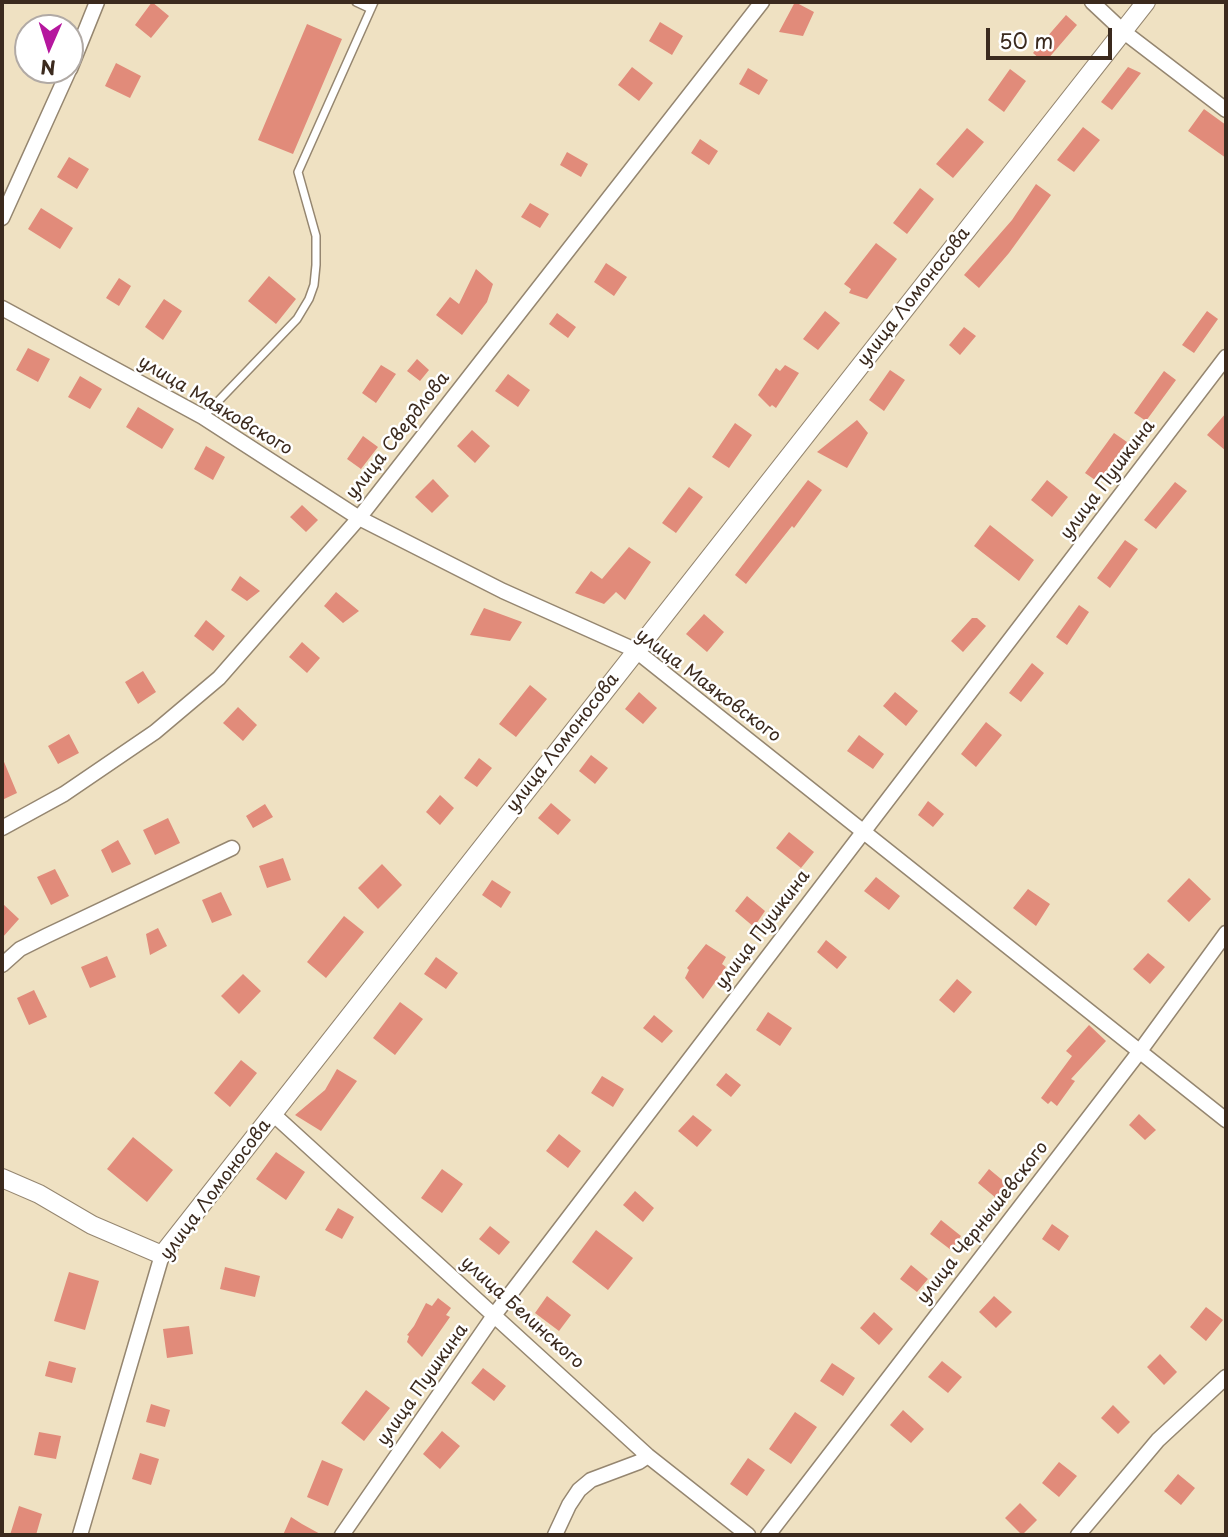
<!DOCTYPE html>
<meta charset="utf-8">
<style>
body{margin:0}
#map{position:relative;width:1228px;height:1537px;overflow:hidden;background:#efe1c2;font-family:"Playpen Sans",sans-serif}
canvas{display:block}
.frame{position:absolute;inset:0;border:4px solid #3b2a1e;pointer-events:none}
.north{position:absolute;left:14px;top:14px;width:70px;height:70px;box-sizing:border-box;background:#fff;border:2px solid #b1aaa5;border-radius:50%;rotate:183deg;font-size:19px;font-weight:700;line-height:28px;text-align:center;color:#3b2a1e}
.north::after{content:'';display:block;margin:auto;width:24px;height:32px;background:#b5179e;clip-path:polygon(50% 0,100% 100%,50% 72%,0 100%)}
.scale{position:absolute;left:986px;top:28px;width:126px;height:32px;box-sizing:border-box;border:4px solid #3b2a1e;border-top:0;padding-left:9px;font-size:21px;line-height:24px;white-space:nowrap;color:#3b2a1e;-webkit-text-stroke:5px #fff;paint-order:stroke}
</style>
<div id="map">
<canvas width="1228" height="1537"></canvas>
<div class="frame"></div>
<div class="north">N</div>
<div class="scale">50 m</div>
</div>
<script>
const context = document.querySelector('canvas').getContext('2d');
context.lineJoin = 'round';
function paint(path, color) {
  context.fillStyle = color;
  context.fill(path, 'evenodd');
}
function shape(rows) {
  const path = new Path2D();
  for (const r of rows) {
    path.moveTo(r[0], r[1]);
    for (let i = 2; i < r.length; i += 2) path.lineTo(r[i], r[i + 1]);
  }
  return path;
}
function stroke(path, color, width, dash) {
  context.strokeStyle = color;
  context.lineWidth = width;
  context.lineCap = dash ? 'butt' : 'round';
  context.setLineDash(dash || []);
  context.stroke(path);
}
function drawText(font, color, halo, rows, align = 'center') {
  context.font = font + ' "Playpen Sans",sans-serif';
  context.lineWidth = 5;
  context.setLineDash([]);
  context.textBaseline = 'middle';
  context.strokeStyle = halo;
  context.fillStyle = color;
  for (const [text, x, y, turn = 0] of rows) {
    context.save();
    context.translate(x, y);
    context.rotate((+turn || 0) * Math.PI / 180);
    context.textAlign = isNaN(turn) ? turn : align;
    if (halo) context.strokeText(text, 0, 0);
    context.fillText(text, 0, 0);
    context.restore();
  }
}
paint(shape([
 [152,2,169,16,151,38,135,25],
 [795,2,814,12,803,36,779,32],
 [1066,15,1077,25,1047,60,1041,60,1033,53],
 [660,22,683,36,672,55,649,41],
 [307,24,342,39,293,154,258,140],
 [116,63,141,76,130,98,105,86],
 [632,67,653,83,639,101,618,85],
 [1128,67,1141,73,1112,110,1101,102],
 [748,68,768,80,759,95,739,84],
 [1010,69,1026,81,1004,112,988,100],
 [1204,109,1226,125,1226,158,1188,131],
 [1083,127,1100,140,1074,172,1057,160],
 [967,128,984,142,953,178,936,164],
 [700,139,718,151,709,165,691,153],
 [567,152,588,164,581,177,560,165],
 [69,157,89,169,77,189,57,177],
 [1036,184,1051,195,1009,253,979,288,964,275,1012,220],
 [920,188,934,199,907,234,893,223],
 [530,203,549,214,540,228,521,217],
 [41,208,73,228,60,249,28,229],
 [876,243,897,259,867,299,849,293,851,289,844,284],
 [606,263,627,277,614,296,594,282],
 [476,269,493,284,487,302,462,335,436,315,450,297,459,304],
 [269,276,296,299,276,324,248,301],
 [119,278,131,286,119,306,106,298],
 [164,299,182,311,163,340,145,327],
 [825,311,840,323,818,350,803,339],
 [1207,311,1218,319,1194,353,1182,345],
 [557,313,576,327,568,338,549,324],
 [964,327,976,336,960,355,949,345],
 [28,348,50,359,38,382,16,370],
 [417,359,429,370,420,381,407,371],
 [381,365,396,374,376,403,362,393],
 [785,365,799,373,776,408,772,405,770,407,758,395,776,368,780,371],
 [890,370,905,380,884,411,869,400],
 [1164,371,1176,380,1146,421,1134,413],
 [508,374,530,390,518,407,495,391],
 [80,376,102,389,90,409,68,397],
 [138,407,174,429,162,449,126,427],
 [1226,413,1226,451,1207,435],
 [857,420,868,433,847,468,817,452],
 [735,423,752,435,729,468,712,457],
 [472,430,490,446,475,463,457,446],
 [1114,433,1127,442,1098,482,1085,473],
 [363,436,378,447,361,469,347,459],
 [206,446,225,457,213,480,194,469],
 [433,479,449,496,432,513,415,497],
 [808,480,822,490,794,528,792,526,746,584,735,575],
 [1047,480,1068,497,1052,517,1031,500],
 [1175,482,1187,491,1156,529,1144,520],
 [689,487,703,497,676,533,662,523],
 [302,505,318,520,306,532,290,517],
 [990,525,1034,560,1019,581,974,546],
 [1125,540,1138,549,1110,588,1097,578],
 [629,547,651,562,625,600,616,592,604,604,575,593,591,571,602,579],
 [240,576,260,591,247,601,231,590],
 [336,592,359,611,343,623,324,606],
 [1079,605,1089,612,1067,645,1056,637],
 [484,608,522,622,510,641,470,635],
 [704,614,724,632,707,652,686,634],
 [972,618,977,618,986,626,963,652,951,641],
 [206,620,225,636,213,651,194,636],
 [302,642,320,658,307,673,289,657],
 [1032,663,1044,673,1021,702,1009,693],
 [143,671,156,692,138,704,125,682],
 [530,685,547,699,516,737,499,724],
 [639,692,657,708,643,724,625,709],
 [895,692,918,711,906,726,883,706],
 [238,707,257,725,243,741,223,723],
 [986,722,1002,735,976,767,961,754],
 [69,734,79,753,58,764,48,746],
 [859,735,884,754,873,769,847,751],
 [591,755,608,768,595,784,579,771],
 [2,757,17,793,2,800],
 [479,758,492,768,477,787,464,778],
 [440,795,454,808,440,825,426,812],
 [928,801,944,814,933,827,918,815],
 [551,803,571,820,558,835,538,818],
 [265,804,273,817,253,828,246,816],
 [168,818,180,843,155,855,143,830],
 [789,832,814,852,801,868,776,848],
 [118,840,131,864,112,873,101,850],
 [283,858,291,880,267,888,259,866],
 [382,864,402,885,378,909,358,888],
 [55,869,69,896,51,905,37,877],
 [876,877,900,896,889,910,864,891],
 [1189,878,1211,899,1189,922,1167,901],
 [492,880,511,892,501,908,482,895],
 [1028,889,1050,904,1036,926,1013,908],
 [221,892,232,915,212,923,202,900],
 [747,896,765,911,754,927,735,911],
 [2,903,19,919,2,938],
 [344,916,364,932,326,978,307,962],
 [158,928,167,946,150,955,146,934],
 [826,940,847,957,837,969,817,952],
 [706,944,726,957,722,964,726,967,703,999,685,978,689,970,687,968],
 [1148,953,1165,967,1150,984,1133,969],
 [107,956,116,977,90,988,81,967],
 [436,957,458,973,446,989,424,974],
 [243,974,261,991,239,1014,221,996],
 [957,979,972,992,954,1013,939,1000],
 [34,990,47,1017,29,1025,17,998],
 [400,1002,423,1019,395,1055,373,1038],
 [768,1012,792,1028,780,1046,756,1030],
 [654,1015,673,1031,662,1043,643,1028],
 [1089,1025,1106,1041,1071,1079,1075,1081,1057,1106,1051,1101,1048,1104,1041,1098,1072,1056,1066,1051],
 [241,1060,257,1073,230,1107,214,1093],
 [337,1069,357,1081,321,1131,295,1115,325,1090],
 [726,1073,741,1085,731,1097,716,1085],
 [602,1076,624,1089,613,1107,591,1093],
 [1139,1114,1156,1130,1145,1140,1129,1125],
 [693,1115,712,1130,697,1147,678,1131],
 [559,1134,581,1151,568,1168,546,1151],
 [133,1137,173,1170,147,1202,107,1169],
 [276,1152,305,1172,286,1200,256,1179],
 [442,1169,463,1184,442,1213,421,1198],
 [989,1169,1007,1184,996,1198,978,1183],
 [635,1191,654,1208,643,1222,623,1205],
 [338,1208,354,1217,342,1239,325,1230],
 [941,1220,961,1236,951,1250,930,1234],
 [1052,1224,1069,1236,1059,1251,1042,1239],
 [490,1226,510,1242,499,1255,479,1239],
 [596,1230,633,1258,608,1290,572,1262],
 [911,1265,928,1279,917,1292,900,1279],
 [225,1267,260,1276,255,1297,220,1289],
 [69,1272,99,1281,85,1330,54,1321],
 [547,1296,571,1315,559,1331,535,1313],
 [994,1296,1012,1312,996,1328,979,1312],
 [438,1298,451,1308,446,1315,450,1317,422,1357,407,1342,409,1336,407,1335,414,1326,426,1303,432,1306],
 [1206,1307,1223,1320,1206,1341,1190,1327],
 [874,1312,893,1329,879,1345,860,1328],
 [189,1326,193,1354,167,1358,163,1329],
 [1160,1354,1177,1372,1164,1385,1147,1367],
 [49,1361,76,1368,72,1383,45,1376],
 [942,1361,962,1377,948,1393,928,1377],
 [832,1363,855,1378,843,1396,820,1381],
 [483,1368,506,1386,494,1401,471,1383],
 [366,1390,390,1408,364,1441,341,1423],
 [151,1404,170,1410,165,1427,146,1422],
 [1113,1405,1130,1422,1118,1434,1101,1418],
 [903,1410,924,1429,911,1443,890,1425],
 [795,1412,817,1427,791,1464,769,1449],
 [442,1431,460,1446,440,1469,423,1454],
 [39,1432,61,1436,56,1459,34,1455],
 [140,1453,159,1459,151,1485,132,1479],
 [748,1458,765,1470,747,1496,730,1484],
 [322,1460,343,1469,328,1506,307,1497],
 [1059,1462,1077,1476,1059,1497,1042,1483],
 [1178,1474,1195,1488,1181,1505,1164,1491],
 [1020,1503,1037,1520,1022,1535,1005,1518],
 [19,1506,42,1514,36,1535,10,1535],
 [291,1517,302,1524,322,1535,283,1535]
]), '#e18b7a');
const service = shape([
 [356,2,371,9],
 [203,417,297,319,309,299,314,285,316,265,316,236,298,172,374,2]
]);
const minor = shape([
 [1092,2,1124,32,1226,110],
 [70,69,97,2],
 [2,218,69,70],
 [2,308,203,417,359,518,503,591,635,650,1226,1120],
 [2,828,64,794,155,732,219,678,359,518,762,2],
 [2,965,20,949,46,936,232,848],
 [273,1114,648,1456,748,1535],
 [80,1535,162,1255],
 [342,1535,495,1314,1226,357],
 [555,1535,569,1505,579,1490,591,1480,639,1462,648,1456],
 [768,1535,1140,1051,1226,933],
 [1078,1535,1158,1440,1226,1377]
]);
const tertiary = shape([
 [2,1178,39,1194,92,1225,162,1255,1146,2]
]);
stroke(service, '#958670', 10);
stroke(minor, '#958670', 17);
stroke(tertiary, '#958670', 20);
stroke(service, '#fff', 7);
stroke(minor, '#fff', 14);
stroke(tertiary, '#fff', 18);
drawText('18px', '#3b2a1e', '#fff', [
 ["улица Ломоносова",914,297,-52],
 ["улица Маяковского",215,406,31],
 ["улица Свердлова",398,436,-52],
 ["улица Пушкина",1108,480,-53],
 ["улица Маяковского",708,686,37],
 ["улица Ломоносова",563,743,-52],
 ["улица Пушкина",763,930,-53],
 ["улица Ломоносова",216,1190,-53],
 ["улица Чернышевского",983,1223,-52],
 ["улица Белинского",522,1313,42],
 ["улица Пушкина",423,1385,-55]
]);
</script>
